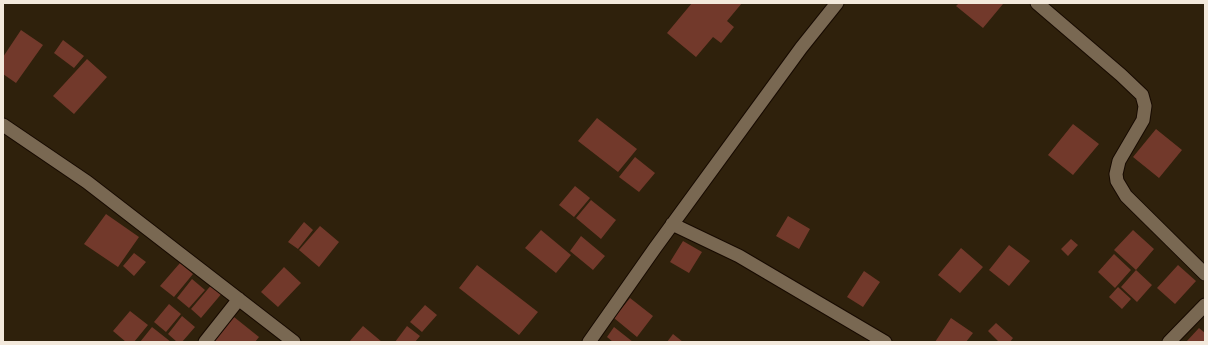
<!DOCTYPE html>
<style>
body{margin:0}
#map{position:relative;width:1208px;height:345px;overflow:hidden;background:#2f210c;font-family:"Public Sans",sans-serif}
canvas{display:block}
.frame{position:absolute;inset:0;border:4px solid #f3e9dc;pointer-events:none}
</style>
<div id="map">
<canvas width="1208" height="345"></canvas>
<div class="frame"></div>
</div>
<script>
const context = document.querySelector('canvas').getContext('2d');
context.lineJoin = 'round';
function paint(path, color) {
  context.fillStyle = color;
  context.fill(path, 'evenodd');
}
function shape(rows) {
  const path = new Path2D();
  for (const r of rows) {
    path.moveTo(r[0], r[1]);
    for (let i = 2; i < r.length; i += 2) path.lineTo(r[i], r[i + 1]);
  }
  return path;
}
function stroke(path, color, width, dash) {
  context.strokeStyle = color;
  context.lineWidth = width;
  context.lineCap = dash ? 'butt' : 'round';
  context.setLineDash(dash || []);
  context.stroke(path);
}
paint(shape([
 [692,3,742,3,727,21,734,27,721,43,713,37,696,57,667,33],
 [959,3,1002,3,1003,4,983,28,956,6],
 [21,30,43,45,16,83,3,74,3,57],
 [63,40,84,56,74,68,54,53],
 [87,59,107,77,74,114,53,96],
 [597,118,637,149,618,172,578,141],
 [1073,124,1099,144,1073,175,1048,155],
 [1156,129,1182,150,1159,178,1133,157],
 [635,157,655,173,639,192,619,177],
 [575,186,590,198,574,217,559,205],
 [591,200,616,220,601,239,576,218],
 [106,214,139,237,118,267,84,244],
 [788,216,810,229,799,249,776,236],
 [304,222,313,230,298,249,288,242],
 [320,226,339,242,319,267,299,250],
 [541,230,571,255,556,273,525,248],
 [1133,230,1154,249,1136,270,1114,250],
 [581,236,605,256,593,270,570,251],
 [1071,239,1078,245,1068,256,1061,249],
 [683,241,702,252,689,273,670,262],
 [1009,245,1030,261,1009,286,989,270],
 [961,248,983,267,960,293,938,275],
 [134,253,146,262,134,276,123,266],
 [1114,254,1131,270,1115,288,1098,272],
 [180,263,193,274,174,297,160,286],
 [477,265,538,312,519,335,459,288],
 [1178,265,1196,281,1175,304,1157,288],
 [284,267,301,283,278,307,261,292],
 [1136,270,1152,285,1137,302,1121,287],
 [864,271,880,282,863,307,847,297],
 [192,279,205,290,189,308,177,298],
 [213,283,223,292,201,318,191,309],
 [1118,287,1131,299,1122,309,1109,297],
 [630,298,653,316,637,337,614,318],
 [169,304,181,314,166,332,154,322],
 [425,305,437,315,422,332,410,322],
 [130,311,148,325,134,342,126,342,113,331],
 [182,316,195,327,182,342,177,342,168,334],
 [234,317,259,337,255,342,212,342],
 [951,318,973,333,966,342,935,342],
 [996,323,1013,338,1010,342,999,342,988,331],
 [363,326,382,342,349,342],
 [407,326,420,336,415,342,395,342],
 [152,327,171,342,140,342],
 [614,327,633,342,613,342,607,337],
 [1199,328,1205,333,1205,342,1186,342],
 [673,334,683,342,667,342]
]), '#72392b');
const minor = shape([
 [1037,3,1121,75,1142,95,1145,106,1143,120,1119,161,1116,174,1117,181,1126,196,1205,274],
 [3,125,87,182,294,342],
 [672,224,739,256,885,342],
 [205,342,239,299],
 [589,342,655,248,801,48,837,3],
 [1169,342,1205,305]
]);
stroke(minor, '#170a00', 15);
stroke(minor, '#796852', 13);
</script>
